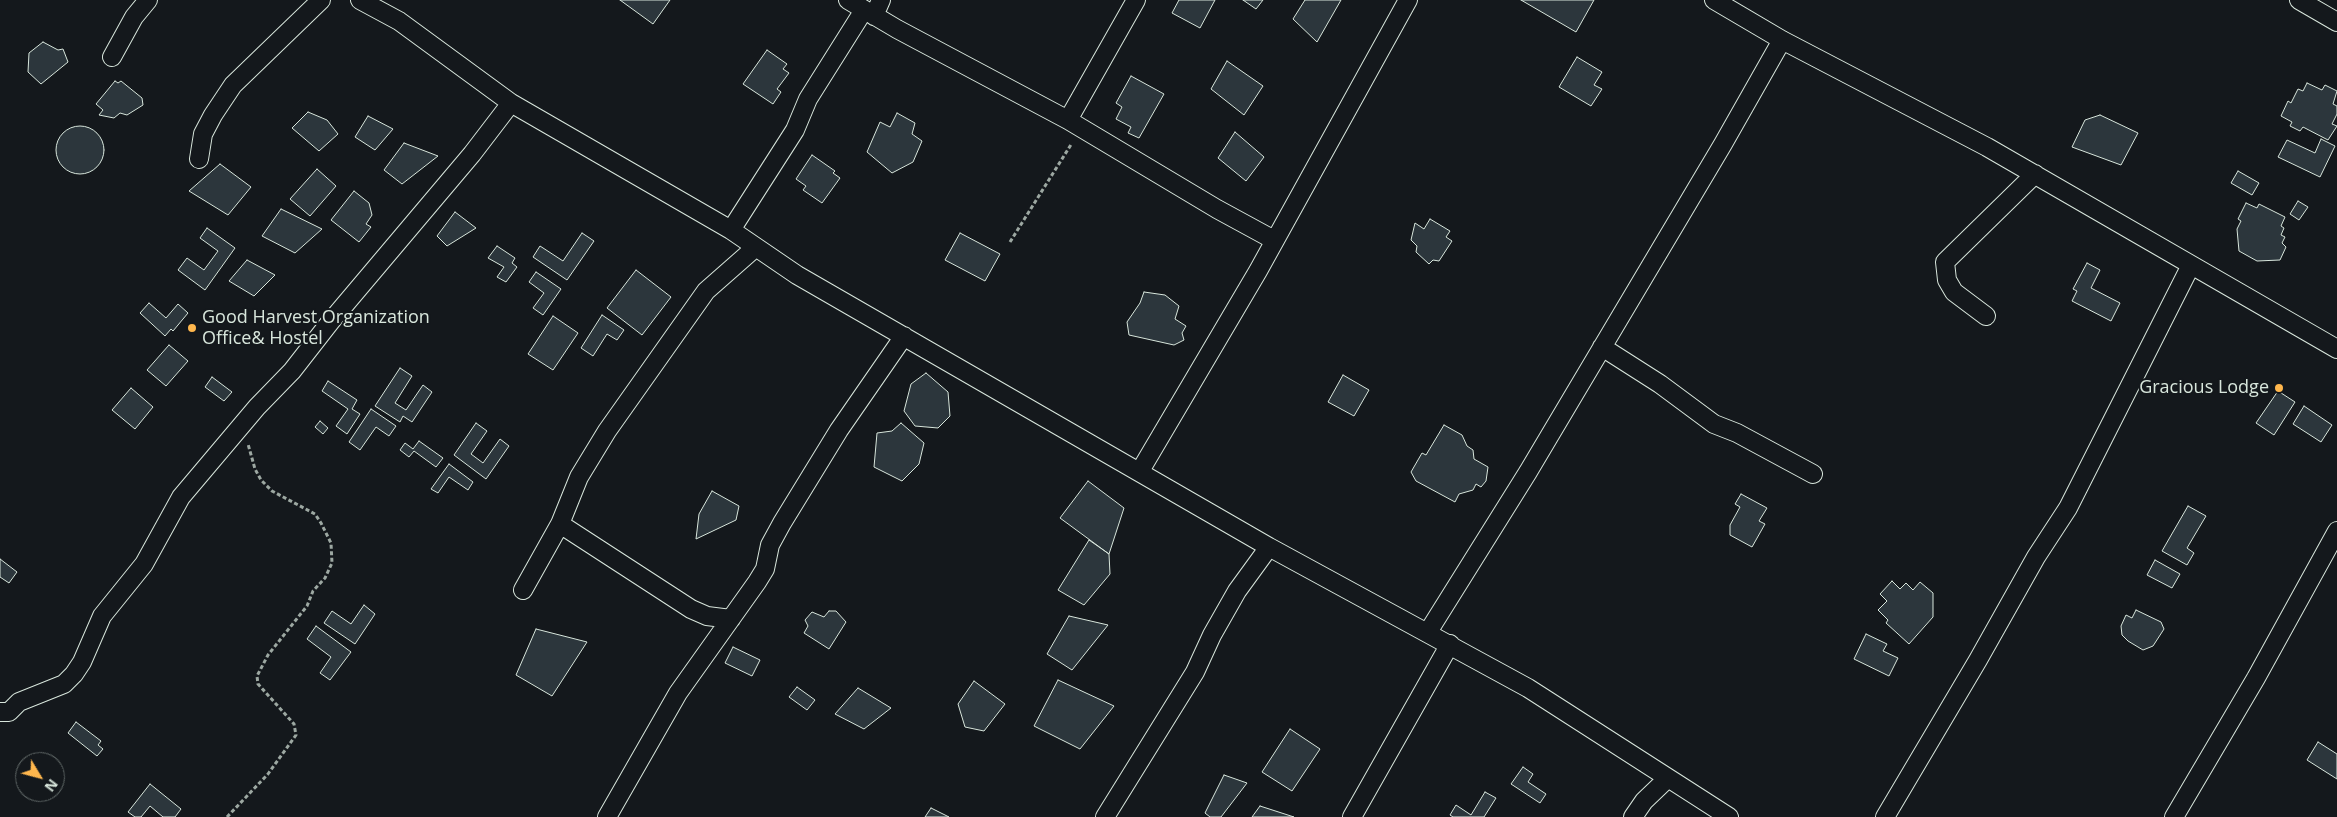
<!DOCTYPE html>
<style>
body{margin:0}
#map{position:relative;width:2337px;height:817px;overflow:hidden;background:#14181c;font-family:"Open Sans",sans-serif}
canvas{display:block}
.north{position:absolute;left:15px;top:752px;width:50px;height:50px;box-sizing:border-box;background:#14181c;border:1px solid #626a69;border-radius:50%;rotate:127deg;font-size:14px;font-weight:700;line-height:20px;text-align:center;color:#d8e6dc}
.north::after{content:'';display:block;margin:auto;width:18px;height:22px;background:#ffb74d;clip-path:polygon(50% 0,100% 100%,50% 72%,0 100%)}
</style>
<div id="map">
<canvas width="2337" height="817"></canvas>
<div class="north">N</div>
</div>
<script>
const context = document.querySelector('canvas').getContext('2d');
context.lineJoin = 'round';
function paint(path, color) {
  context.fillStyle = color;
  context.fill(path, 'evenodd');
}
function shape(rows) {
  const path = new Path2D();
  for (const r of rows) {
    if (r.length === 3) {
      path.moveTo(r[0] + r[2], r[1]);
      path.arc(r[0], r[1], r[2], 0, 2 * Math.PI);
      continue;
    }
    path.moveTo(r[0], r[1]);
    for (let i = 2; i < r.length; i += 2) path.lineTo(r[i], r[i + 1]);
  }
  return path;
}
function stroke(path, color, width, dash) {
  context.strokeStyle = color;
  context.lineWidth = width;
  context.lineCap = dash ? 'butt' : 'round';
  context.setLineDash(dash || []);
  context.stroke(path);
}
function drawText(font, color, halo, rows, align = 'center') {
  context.font = font + ' "Open Sans",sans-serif';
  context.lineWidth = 4;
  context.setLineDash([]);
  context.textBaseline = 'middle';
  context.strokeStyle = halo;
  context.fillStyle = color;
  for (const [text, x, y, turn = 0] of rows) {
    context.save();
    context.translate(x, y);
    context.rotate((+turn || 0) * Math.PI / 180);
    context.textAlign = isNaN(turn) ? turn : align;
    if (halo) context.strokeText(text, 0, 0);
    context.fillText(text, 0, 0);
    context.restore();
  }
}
const building = shape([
 [620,0,670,0,653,24,620,0],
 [1179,0,1215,0,1200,28,1172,13,1179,0],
 [1243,0,1263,0,1256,9,1243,0],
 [1305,0,1341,0,1317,42,1293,19,1305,0],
 [1521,0,1594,0,1576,32,1521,0],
 [43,42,58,50,63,49,68,62,41,84,28,72,29,53,43,42],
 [767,50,787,64,783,69,789,73,777,89,781,92,773,104,743,84,767,50],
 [1577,57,1602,72,1594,85,1602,89,1591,106,1559,87,1577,57],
 [1227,61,1263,86,1244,115,1211,89,1227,61],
 [1131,76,1164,94,1139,138,1128,133,1131,127,1116,119,1122,107,1116,103,1131,76],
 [115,81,118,83,121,81,142,98,143,105,127,115,120,113,114,118,99,115,103,110,96,104,115,81],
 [2307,83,2322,90,2325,85,2337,91,2333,104,2337,106,2337,114,2332,124,2337,126,2328,140,2303,127,2300,131,2290,126,2292,122,2281,116,2288,101,2291,103,2298,89,2303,91,2307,83],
 [308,112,327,120,338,134,319,151,292,128,308,112],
 [897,113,915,123,912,134,922,141,913,162,892,173,867,152,880,122,890,127,897,113],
 [2100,115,2138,133,2121,165,2072,147,2085,120,2100,115],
 [368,116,393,129,375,150,355,137,368,116],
 [80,150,24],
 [1235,132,1264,157,1246,181,1218,158,1235,132],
 [2321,139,2335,146,2320,177,2278,157,2287,140,2315,153,2321,139],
 [404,143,438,156,402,184,384,170,404,143],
 [812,155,835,171,833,173,840,178,822,203,803,190,806,186,796,179,812,155],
 [220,164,251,187,228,215,189,191,220,164],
 [317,169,336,186,310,216,290,199,317,169],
 [2238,171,2259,183,2252,195,2231,183,2238,171],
 [354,191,369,203,372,215,366,224,371,227,359,242,331,220,354,191],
 [2298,201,2308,207,2299,220,2290,214,2298,201],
 [2246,203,2257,208,2259,204,2285,217,2281,226,2284,228,2281,235,2285,237,2282,243,2286,247,2280,260,2257,261,2239,251,2237,229,2241,221,2238,219,2246,203],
 [281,209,322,229,295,253,262,236,281,209],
 [455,212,476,228,447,246,437,236,455,212],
 [1430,219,1450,231,1446,237,1452,241,1439,261,1433,260,1429,264,1416,252,1417,246,1411,240,1415,223,1424,229,1430,219],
 [207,228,235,248,205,290,178,270,187,258,204,270,218,251,200,238,207,228],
 [582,233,594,241,567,280,533,257,540,246,563,261,582,233],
 [960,233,1000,254,985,281,945,260,960,233],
 [497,246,515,258,512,263,517,267,506,282,497,277,504,267,488,258,497,246],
 [247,260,275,275,254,296,229,281,247,260],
 [2087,263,2100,270,2091,288,2120,303,2111,321,2072,301,2077,291,2073,289,2087,263],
 [636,270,671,297,642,335,607,308,636,270],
 [536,272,561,289,543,315,533,308,544,293,529,282,536,272],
 [1144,292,1165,295,1179,306,1175,319,1186,326,1182,333,1184,340,1174,345,1129,335,1127,322,1140,303,1144,292],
 [149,303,166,318,178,304,188,313,173,331,171,329,165,336,140,313,149,303],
 [602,315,624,330,617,340,607,334,593,356,581,348,602,315],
 [553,316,578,333,553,370,528,354,553,316],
 [169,345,188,361,166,386,147,370,169,345],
 [400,368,412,376,395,403,406,410,423,385,432,392,412,422,403,416,400,422,375,406,400,368],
 [926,373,948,392,950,416,938,428,915,426,904,411,911,384,926,373],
 [1343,375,1369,390,1354,416,1328,402,1343,375],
 [212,377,232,392,224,401,205,387,212,377],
 [328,381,357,400,352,409,360,414,347,434,336,426,348,409,322,391,328,381],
 [131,388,153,407,135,429,112,410,131,388],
 [2278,391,2295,402,2274,435,2256,423,2278,391],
 [2304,406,2332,425,2321,442,2293,424,2304,406],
 [371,409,396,426,389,436,376,427,360,450,349,442,371,409],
 [320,421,328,428,323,434,315,427,320,421],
 [476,423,487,431,471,454,483,463,500,439,509,446,486,479,454,455,476,423],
 [901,423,924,443,919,464,902,481,874,467,877,433,892,431,901,423],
 [1444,425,1462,435,1467,446,1473,450,1474,459,1488,467,1486,481,1481,487,1476,484,1473,490,1459,494,1455,502,1416,481,1411,472,1422,453,1426,455,1444,425],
 [419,441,443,458,436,467,414,451,409,457,400,450,405,443,413,449,419,441],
 [449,464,473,482,468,490,449,477,438,493,431,489,449,464],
 [1088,481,1124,508,1109,554,1060,518,1088,481],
 [712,491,739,506,736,520,696,539,699,514,712,491],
 [1741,494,1767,508,1759,521,1765,524,1752,547,1730,535,1730,525,1740,507,1735,504,1741,494],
 [2188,506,2206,516,2187,548,2194,553,2187,565,2162,551,2188,506],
 [1089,540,1109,554,1110,574,1084,605,1058,590,1089,540],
 [0,559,17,572,9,583,0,577,0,559],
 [2155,560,2180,574,2172,588,2147,575,2155,560],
 [1892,581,1900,589,1906,583,1913,590,1920,582,1933,593,1933,617,1909,644,1886,623,1888,620,1878,610,1887,601,1880,594,1892,581],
 [364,605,375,614,355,644,324,623,332,611,351,624,364,605],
 [2136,610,2161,622,2164,629,2153,646,2143,650,2128,641,2122,635,2121,626,2126,615,2132,618,2136,610],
 [829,611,836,611,846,622,829,649,804,633,808,626,805,620,812,612,824,617,829,611],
 [1069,616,1108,625,1072,670,1047,654,1069,616],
 [316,626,351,652,330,680,320,673,331,657,307,639,316,626],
 [536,629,587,642,552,696,516,675,536,629],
 [1866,634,1887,644,1883,651,1898,658,1889,676,1854,659,1866,634],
 [733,647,760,660,752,676,725,663,733,647],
 [1058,680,1114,706,1080,749,1034,726,1058,680],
 [974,681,1005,704,984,731,965,727,958,704,974,681],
 [797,687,815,700,807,710,789,697,797,687],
 [858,688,891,708,864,729,835,714,858,688],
 [76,722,101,741,98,745,103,749,97,756,68,733,76,722],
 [1290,729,1320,749,1292,791,1262,772,1290,729],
 [2318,742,2337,754,2337,779,2307,760,2318,742],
 [1523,767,1533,774,1528,782,1546,794,1540,803,1511,784,1523,767],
 [1224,775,1247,783,1221,817,1210,817,1205,813,1224,775],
 [150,784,181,809,175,817,163,817,150,806,141,817,135,817,128,812,150,784],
 [1485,792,1496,798,1484,817,1453,817,1450,815,1456,805,1471,815,1485,792],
 [1260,806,1294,817,1252,817,1260,806],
 [931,808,949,817,925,817,931,808]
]);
paint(building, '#2c363c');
stroke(building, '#d8e6dc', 1);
const minor = shape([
 [360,0,399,21,511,103,731,230,797,275,1269,547,1528,688,1729,817],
 [848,0,897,29,1068,120,1217,209,1274,240],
 [1714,0,1782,40,1987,147,2337,349],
 [2299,0,2337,22],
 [874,16,881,0],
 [112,57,134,17,148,0],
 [1068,120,1136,0],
 [199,159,203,134,213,115,233,85,321,0],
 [731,230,795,130,808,99,864,10],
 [1986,316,1954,292,1947,280,1945,262,2035,174],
 [1602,347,1660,384,1714,424,1737,433,1813,474],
 [1140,471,1258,271,1408,0],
 [560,524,691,609,707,616,731,619],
 [523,590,560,524,579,477,607,431,706,291,756,247],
 [1428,632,1528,472,1723,144,1782,40],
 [0,712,9,712,19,702,64,684,74,674,82,662,102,616,144,564,181,497,257,407,292,371,331,321,472,154,511,103],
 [607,817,678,693,757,582,765,569,770,545,782,523,839,430,904,336],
 [1105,817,1195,672,1212,635,1237,591,1269,547],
 [1352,817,1450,644],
 [1633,817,1644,801,1668,778],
 [1885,817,1978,660,2036,557,2068,508,2191,265],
 [2174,817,2256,678,2337,531]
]);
stroke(minor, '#d8e6dc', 20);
stroke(shape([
 [1010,242,1072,143],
 [227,817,268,774,296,735,294,724,258,684,257,676,268,655,307,606,313,591,325,578,332,563,331,543,321,523,315,514,272,491,261,480,255,469,248,444]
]), '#9da8a2', 3, [4, 2.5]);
stroke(minor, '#14181c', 18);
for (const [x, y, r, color] of [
 [192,328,5,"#ffb74d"],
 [2279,388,5,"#ffb74d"]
]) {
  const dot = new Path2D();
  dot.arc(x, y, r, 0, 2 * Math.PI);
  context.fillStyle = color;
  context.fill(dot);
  stroke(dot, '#14181c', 2);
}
drawText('18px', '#d8e6dc', '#14181c', [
 ["Good Harvest Organization",202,318],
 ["Office& Hostel",202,339],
 ["Gracious Lodge",2269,388,"right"]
], 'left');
</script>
